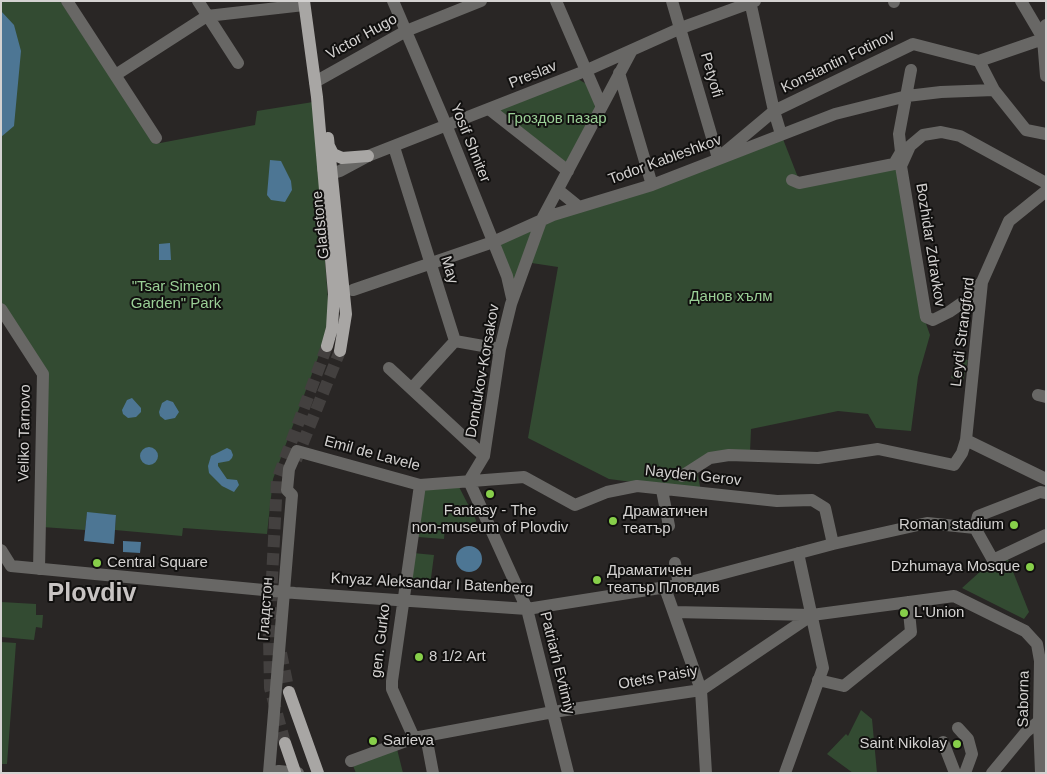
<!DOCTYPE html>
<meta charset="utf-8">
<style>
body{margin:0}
#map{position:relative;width:1047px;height:774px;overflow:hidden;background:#292625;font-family:Helvetica,sans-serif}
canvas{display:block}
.frame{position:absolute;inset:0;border:2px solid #d4d2d1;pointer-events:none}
</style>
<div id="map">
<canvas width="1047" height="774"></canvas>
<div class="frame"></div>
</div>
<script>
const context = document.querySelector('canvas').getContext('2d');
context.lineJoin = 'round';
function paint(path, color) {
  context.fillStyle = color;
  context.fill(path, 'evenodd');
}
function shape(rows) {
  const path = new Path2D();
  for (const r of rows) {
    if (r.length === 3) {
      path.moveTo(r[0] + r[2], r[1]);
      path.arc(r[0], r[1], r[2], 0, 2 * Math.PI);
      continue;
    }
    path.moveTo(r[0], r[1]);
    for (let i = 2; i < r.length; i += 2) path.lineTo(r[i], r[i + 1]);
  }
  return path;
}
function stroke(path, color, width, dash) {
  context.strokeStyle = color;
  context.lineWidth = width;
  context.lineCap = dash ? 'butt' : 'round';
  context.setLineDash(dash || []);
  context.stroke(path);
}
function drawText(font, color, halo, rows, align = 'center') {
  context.font = font + ' Helvetica,sans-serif';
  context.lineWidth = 4;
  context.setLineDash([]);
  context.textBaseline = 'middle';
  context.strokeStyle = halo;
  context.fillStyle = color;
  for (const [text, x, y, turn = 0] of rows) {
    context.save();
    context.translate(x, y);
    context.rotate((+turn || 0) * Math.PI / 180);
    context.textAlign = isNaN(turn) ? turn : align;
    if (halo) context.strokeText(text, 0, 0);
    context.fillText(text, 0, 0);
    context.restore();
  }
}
paint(shape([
 [1,1,60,1,155,144,255,125,257,111,313,102,329,313,323,344,273,479,267,534,183,528,182,536,115,530,116,515,87,513,85,530,42,527,45,373,1,305],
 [573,76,593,88,596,117,568,171,489,109],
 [781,134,799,180,900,164,923,315,930,335,918,377,911,431,876,428,868,414,838,411,751,429,750,452,709,457,697,472,701,491,609,479,528,438,558,267,525,262,512,297,493,242,553,215],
 [957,357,968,360,963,381,951,378],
 [458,485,476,520,475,529,445,527,444,539,418,537,421,488],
 [413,553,434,555,430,586,409,584],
 [1006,554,1029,612,1024,619,962,588,993,560],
 [1,602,36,604,36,615,43,615,42,628,36,627,34,640,1,637],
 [1,642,16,643,7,764,1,764],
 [861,710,872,719,877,773,853,773,827,754,846,734,848,736],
 [396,745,403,773,356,773,351,761]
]), '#334b32');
paint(shape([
 [1,11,14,25,21,51,14,126,1,137],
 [270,160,281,161,291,181,292,190,285,202,271,200,267,195],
 [170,243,171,260,159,260,159,244],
 [132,398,141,408,141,412,136,417,128,418,123,414,122,410,127,400],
 [167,400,173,402,179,412,175,418,165,420,160,416,159,412,162,403],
 [149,456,9],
 [227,448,231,450,233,455,232,458,229,461,218,463,218,466,227,479,237,480,239,485,234,492,222,486,209,473,208,466,211,456],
 [87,512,116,515,114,544,84,541],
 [123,541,141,542,140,553,123,552],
 [469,559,13]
]), '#4d7694');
stroke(shape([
 [296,460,340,351],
 [281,653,289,692],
 [285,743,270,688,269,637,277,480,327,346]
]), '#43403f', 12, [12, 6]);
stroke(shape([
 [67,1,156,138],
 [198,1,238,63],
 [393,1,447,127,507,276,512,298],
 [556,1,601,105],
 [672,1,718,158,774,111,913,44,979,61,1043,39],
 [750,1,774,111,781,134],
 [894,1,894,2],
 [1021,1,1044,40],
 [1046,25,1043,39,1046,76],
 [979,61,994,90,1026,130,1046,134],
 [619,73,652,185],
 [117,74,207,16,304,5],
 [315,82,406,31,481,1],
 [489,109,568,171],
 [394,147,455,341,412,388],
 [323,169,333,173,340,171,368,156,585,71,681,28,755,1],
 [792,180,799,183,894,164,901,152,899,134,911,70],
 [558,190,579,207],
 [981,283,972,296,949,312,933,320,926,317,901,166,910,146,923,135,941,132,960,136,1046,183],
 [353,290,493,242,553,215,652,185,835,114,907,96,941,92,994,90],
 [1,309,43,374,39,569],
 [455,341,500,349],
 [389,368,484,456],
 [1038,395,1046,397],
 [966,440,1046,479],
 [682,476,710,458,729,455,818,458,878,449,954,465,962,453,966,440,982,282,1009,221,1046,191],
 [469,481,484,456,500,349,511,304,541,221,632,50],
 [469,481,527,609,568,773],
 [662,490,669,526],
 [975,528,978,516,1040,492,1046,493],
 [1,550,11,566,295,593,527,609,679,585,833,544,927,523,975,528,993,560,1046,535],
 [675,563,679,585],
 [665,588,701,690,706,773],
 [674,612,812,615],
 [818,680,844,686,911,632,908,602],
 [958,728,968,739,972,754,965,773],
 [426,736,433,773],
 [414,738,392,689,392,681,420,485],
 [943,742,955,773],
 [351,761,414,738,553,712,701,690,812,615,954,596,1025,631,1037,644,1040,661,1039,721,1041,773],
 [269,773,292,495,287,490,289,469,297,451,420,485,524,477,575,505,607,492,637,486,777,501,812,500,825,508,833,544],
 [269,773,279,771,298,773],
 [785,773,823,668,798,553],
 [992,773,1026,732,1039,721]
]), '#686765', 12);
stroke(shape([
 [304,1,317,97,334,294,332,328,327,346],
 [328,138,346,314,340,351],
 [329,146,333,154,342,158,368,156],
 [289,692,318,773],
 [285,743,295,772]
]), '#a8a6a4', 12);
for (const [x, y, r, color] of [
 [490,494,5,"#87cf4a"],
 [613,521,5,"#87cf4a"],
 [1014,525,5,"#87cf4a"],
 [97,563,5,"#87cf4a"],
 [1030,567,5,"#87cf4a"],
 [597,580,5,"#87cf4a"],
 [904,613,5,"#87cf4a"],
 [419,657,5,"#87cf4a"],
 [373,741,5,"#87cf4a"],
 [957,744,5,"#87cf4a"]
]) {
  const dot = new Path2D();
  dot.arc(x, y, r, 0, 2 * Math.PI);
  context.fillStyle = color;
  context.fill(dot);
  stroke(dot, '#11100f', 2);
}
drawText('15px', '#d4d2d1', '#11100f', [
 ["Victor Hugo",362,37,-29],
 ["Konstantin Fotinov",838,62,-26],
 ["Preslav",533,75,-22],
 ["Petyofi",711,75,74],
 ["Yosif Shniter",470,143,68],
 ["Todor Kableshkov",665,160,-20],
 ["Gladstone",321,225,-96],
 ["Bozhidar Zdravkov",930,245,81],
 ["May",449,270,73],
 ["Leydi Strangford",963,332,-83],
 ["Dondukov-Korsakov",483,371,-80],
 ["Veliko Tarnovo",25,433,-89],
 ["Emil de Lavele",372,454,15],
 ["Nayden Gerov",693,476,6],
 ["Knyaz Aleksandar I Batenberg",432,584,3],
 ["Гладстон",266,609,-86],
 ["gen. Gurko",381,641,-83],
 ["Patriarh Evtimiy",557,663,76],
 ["Otets Paisiy",658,678,-10],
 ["Saborna",1024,699,-89]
]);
drawText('15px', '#9acf96', '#11100f', [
 ["Гроздов пазар",557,119],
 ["\"Tsar Simeon",176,287],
 ["Garden\" Park",176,304],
 ["Данов хълм",731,297]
]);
drawText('15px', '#d4d2d1', '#11100f', [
 ["Fantasy - The",490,511,"center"],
 ["non-museum of Plovdiv",490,528,"center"],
 ["Драматичен",623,512],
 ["театър",623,529],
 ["Roman stadium",1004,525,"right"],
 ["Central Square",107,563],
 ["Dzhumaya Mosque",1020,567,"right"],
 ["Драматичен",607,571],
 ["театър Пловдив",607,588],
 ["L'Union",914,613],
 ["8 1/2 Art",429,657],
 ["Sarieva",383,741],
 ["Saint Nikolay",947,744,"right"]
], 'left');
drawText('bold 25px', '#c8c4c3', '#11100f', [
 ["Plovdiv",92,594]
]);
</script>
